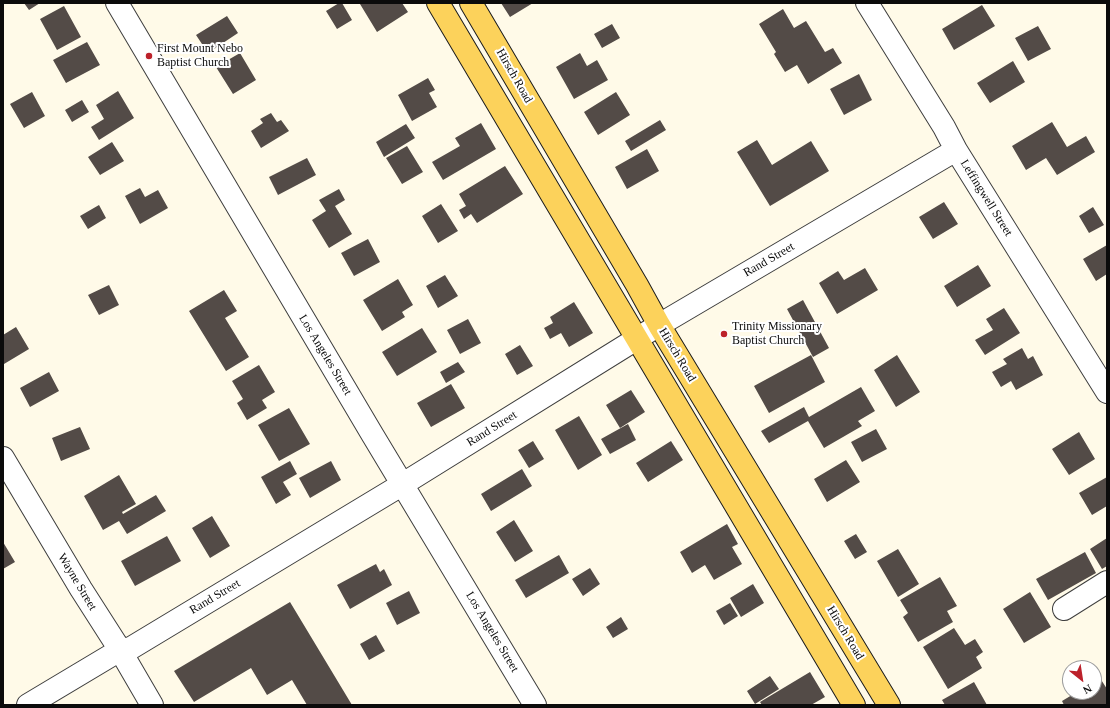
<!DOCTYPE html>
<style>
body{margin:0}
#map{position:relative;width:1110px;height:708px;overflow:hidden;background:#fffae8;font-family:"Times New Roman",serif}
canvas{display:block}
.frame{position:absolute;inset:0;border:4px solid #0b0b0b;pointer-events:none}
.north{position:absolute;left:1062px;top:660px;width:40px;height:40px;box-sizing:border-box;background:#fff;border:1px solid #9d9d9d;border-radius:50%;rotate:150deg;font-size:11px;font-weight:700;line-height:16px;text-align:center;color:#0b0b0b}
.north::after{content:'';display:block;margin:auto;width:14px;height:18px;background:#bc212a;clip-path:polygon(50% 0,100% 100%,50% 72%,0 100%)}
</style>
<div id="map">
<canvas width="1110" height="708"></canvas>
<div class="frame"></div>
<div class="north">N</div>
</div>
<script>
const context = document.querySelector('canvas').getContext('2d');
context.lineJoin = 'round';
function paint(path, color) {
  context.fillStyle = color;
  context.fill(path, 'evenodd');
}
function shape(rows) {
  const path = new Path2D();
  for (const r of rows) {
    path.moveTo(r[0], r[1]);
    for (let i = 2; i < r.length; i += 2) path.lineTo(r[i], r[i + 1]);
  }
  return path;
}
function stroke(path, color, width, dash) {
  context.strokeStyle = color;
  context.lineWidth = width;
  context.lineCap = dash ? 'butt' : 'round';
  context.setLineDash(dash || []);
  context.stroke(path);
}
function drawText(font, color, halo, rows, align = 'center') {
  context.font = font + ' "Times New Roman",serif';
  context.lineWidth = 4;
  context.setLineDash([]);
  context.textBaseline = 'middle';
  context.strokeStyle = halo;
  context.fillStyle = color;
  for (const [text, x, y, turn = 0] of rows) {
    context.save();
    context.translate(x, y);
    context.rotate((+turn || 0) * Math.PI / 180);
    context.textAlign = isNaN(turn) ? turn : align;
    if (halo) context.strokeText(text, 0, 0);
    context.fillText(text, 0, 0);
    context.restore();
  }
}
paint(shape([
 [24,3,40,3,29,10],
 [339,3,342,3,352,20,337,29,326,11],
 [362,3,402,3,408,12,377,32,360,4],
 [501,3,533,3,510,17],
 [982,5,995,26,954,50,942,29],
 [64,6,81,37,57,50,40,19],
 [783,9,794,28,806,21,825,52,833,48,842,63,808,84,797,65,785,72,774,54,776,52,759,24],
 [227,16,238,33,208,53,196,35],
 [612,24,620,38,602,48,594,34],
 [1038,26,1051,49,1028,61,1015,38],
 [87,42,100,65,66,83,53,60],
 [240,53,256,80,233,94,216,67],
 [580,53,587,66,597,60,608,80,574,99,556,67],
 [1013,61,1025,82,990,103,977,83],
 [859,74,872,100,844,115,830,89],
 [428,78,435,90,429,93,437,107,412,121,398,95],
 [118,91,134,118,99,140,91,127,104,119,96,105],
 [32,92,45,116,24,128,10,104],
 [616,92,630,115,598,135,584,112],
 [82,100,89,112,72,122,65,110],
 [271,113,277,122,281,120,289,131,261,148,251,131,263,123,260,119],
 [660,120,666,130,631,151,625,141],
 [1052,122,1067,147,1086,136,1095,152,1057,175,1046,158,1026,170,1012,146],
 [481,123,496,149,443,180,432,162,460,146,455,138],
 [406,124,415,138,384,157,376,142],
 [757,140,772,165,811,141,829,171,770,206,737,152],
 [112,142,124,161,100,175,88,157],
 [407,146,423,172,402,184,386,158],
 [647,149,659,171,627,189,615,167],
 [307,158,316,175,278,195,269,177],
 [505,166,523,194,477,223,471,214,464,219,459,210,466,206,459,194],
 [140,188,145,197,158,190,168,208,140,224,125,196],
 [339,189,345,200,335,206,352,234,329,248,312,220,326,211,319,200],
 [944,202,958,224,933,239,919,217],
 [441,204,458,231,438,243,422,216],
 [99,205,106,218,88,229,80,216],
 [1093,207,1104,225,1089,233,1079,216],
 [368,239,380,262,354,276,341,253],
 [1107,245,1107,274,1096,281,1083,259],
 [978,265,991,286,957,307,944,286],
 [865,268,878,290,837,314,819,283,838,271,844,280],
 [445,275,458,296,438,308,426,286],
 [398,279,413,305,402,312,405,317,382,331,363,300],
 [109,285,119,305,99,315,88,295],
 [224,290,237,311,225,318,249,357,226,371,189,311],
 [803,300,829,348,813,357,787,309],
 [574,302,593,333,569,347,561,333,550,339,544,328,553,323,550,317],
 [1004,308,1020,333,985,355,975,340,993,330,986,319],
 [468,319,481,343,460,354,447,330],
 [16,327,29,349,4,364,3,362,3,335],
 [422,328,437,352,397,376,382,352],
 [520,345,533,366,517,375,505,354],
 [1022,348,1028,359,1033,356,1043,375,1016,390,1011,381,1001,387,992,372,1007,364,1003,359],
 [811,355,825,382,769,413,754,386],
 [897,355,920,392,896,407,874,370],
 [458,362,465,372,446,383,440,372],
 [259,365,275,392,262,400,267,408,247,420,237,403,243,399,232,381],
 [49,372,59,391,30,407,20,388],
 [451,384,465,408,431,427,417,403],
 [861,387,875,411,858,421,862,426,824,448,808,421,769,443,761,431,804,407,809,417],
 [631,390,645,412,620,428,606,405],
 [289,408,310,444,279,461,258,425],
 [579,416,602,455,578,470,555,430],
 [628,424,636,440,610,454,601,439],
 [80,427,90,449,61,461,52,438],
 [876,429,887,449,862,462,851,442],
 [1079,432,1095,459,1069,475,1052,449],
 [533,441,544,459,529,468,518,450],
 [671,441,683,460,648,482,636,463],
 [846,460,860,482,827,502,814,479],
 [290,461,297,474,283,482,291,495,276,504,261,477],
 [331,461,341,480,310,498,299,478],
 [522,469,532,486,491,511,481,494],
 [119,475,136,504,122,512,123,514,156,495,166,511,127,534,119,521,103,530,84,496],
 [1107,477,1107,506,1092,515,1079,493],
 [212,516,230,546,210,558,192,528],
 [514,520,533,551,515,562,496,532],
 [727,524,738,544,732,547,742,564,714,580,705,565,692,573,680,552],
 [856,534,867,552,855,559,844,541],
 [167,536,181,561,135,586,121,561],
 [1107,538,1107,566,1102,569,1090,549],
 [3,542,15,562,3,569],
 [898,549,919,584,898,597,877,561],
 [1085,552,1096,573,1048,600,1036,579],
 [559,555,569,573,526,598,515,580],
 [376,564,380,572,384,569,392,585,350,609,337,585],
 [590,568,600,584,583,596,572,579],
 [940,577,957,606,947,611,953,622,918,642,903,617,908,613,900,600],
 [753,584,764,603,741,617,730,598],
 [409,591,420,613,397,625,386,603],
 [1030,592,1051,627,1024,643,1003,609],
 [290,602,352,705,307,705,292,680,267,695,251,668,194,702,174,671],
 [730,603,738,616,724,625,716,611],
 [621,617,628,629,613,638,606,627],
 [954,628,965,645,975,639,983,652,976,657,982,668,948,689,923,647],
 [376,635,385,651,369,660,360,644],
 [810,672,825,697,811,705,762,705,760,702],
 [770,676,779,689,755,704,747,691],
 [1100,678,1107,689,1107,705,1064,705,1062,701,1077,692,1094,692,1094,682],
 [974,682,987,705,945,705,942,700]
]), '#534b47');
const minor = shape([
 [117,3,372,434,535,705],
 [867,3,944,127,956,150,1107,392],
 [3,458,81,589,120,650,152,705],
 [1064,609,1107,582],
 [28,705,120,650,131,648,403,484,659,325,956,150]
]);
const major = shape([
 [438,3,854,705],
 [471,3,637,285,659,325,889,705]
]);
stroke(minor, '#3e3e3e', 24);
stroke(major, '#1c1c1c', 24);
stroke(minor, '#fff', 22);
stroke(major, '#fcd25b', 22);
for (const [x, y, r, color] of [
 [149,56,4,"#bc212a"],
 [724,334,4,"#bc212a"]
]) {
  const dot = new Path2D();
  dot.arc(x, y, r, 0, 2 * Math.PI);
  context.fillStyle = color;
  context.fill(dot);
  stroke(dot, '#fff', 1.5);
}
drawText('12px', '#0b0b0b', '#fff', [
 ["First Mount Nebo",157,49],
 ["Baptist Church",157,63],
 ["Trinity Missionary",732,327],
 ["Baptist Church",732,341]
], 'left');
drawText('12px', '#0b0b0b', '#fff', [
 ["Hirsch Road",514,76,60],
 ["Leffingwell Street",986,198,58],
 ["Rand Street",769,260,-30],
 ["Los Angeles Street",325,355,59],
 ["Hirsch Road",677,355,59],
 ["Rand Street",492,429,-32],
 ["Wayne Street",77,582,59],
 ["Rand Street",215,597,-31],
 ["Los Angeles Street",492,632,59],
 ["Hirsch Road",845,633,59]
]);
</script>
